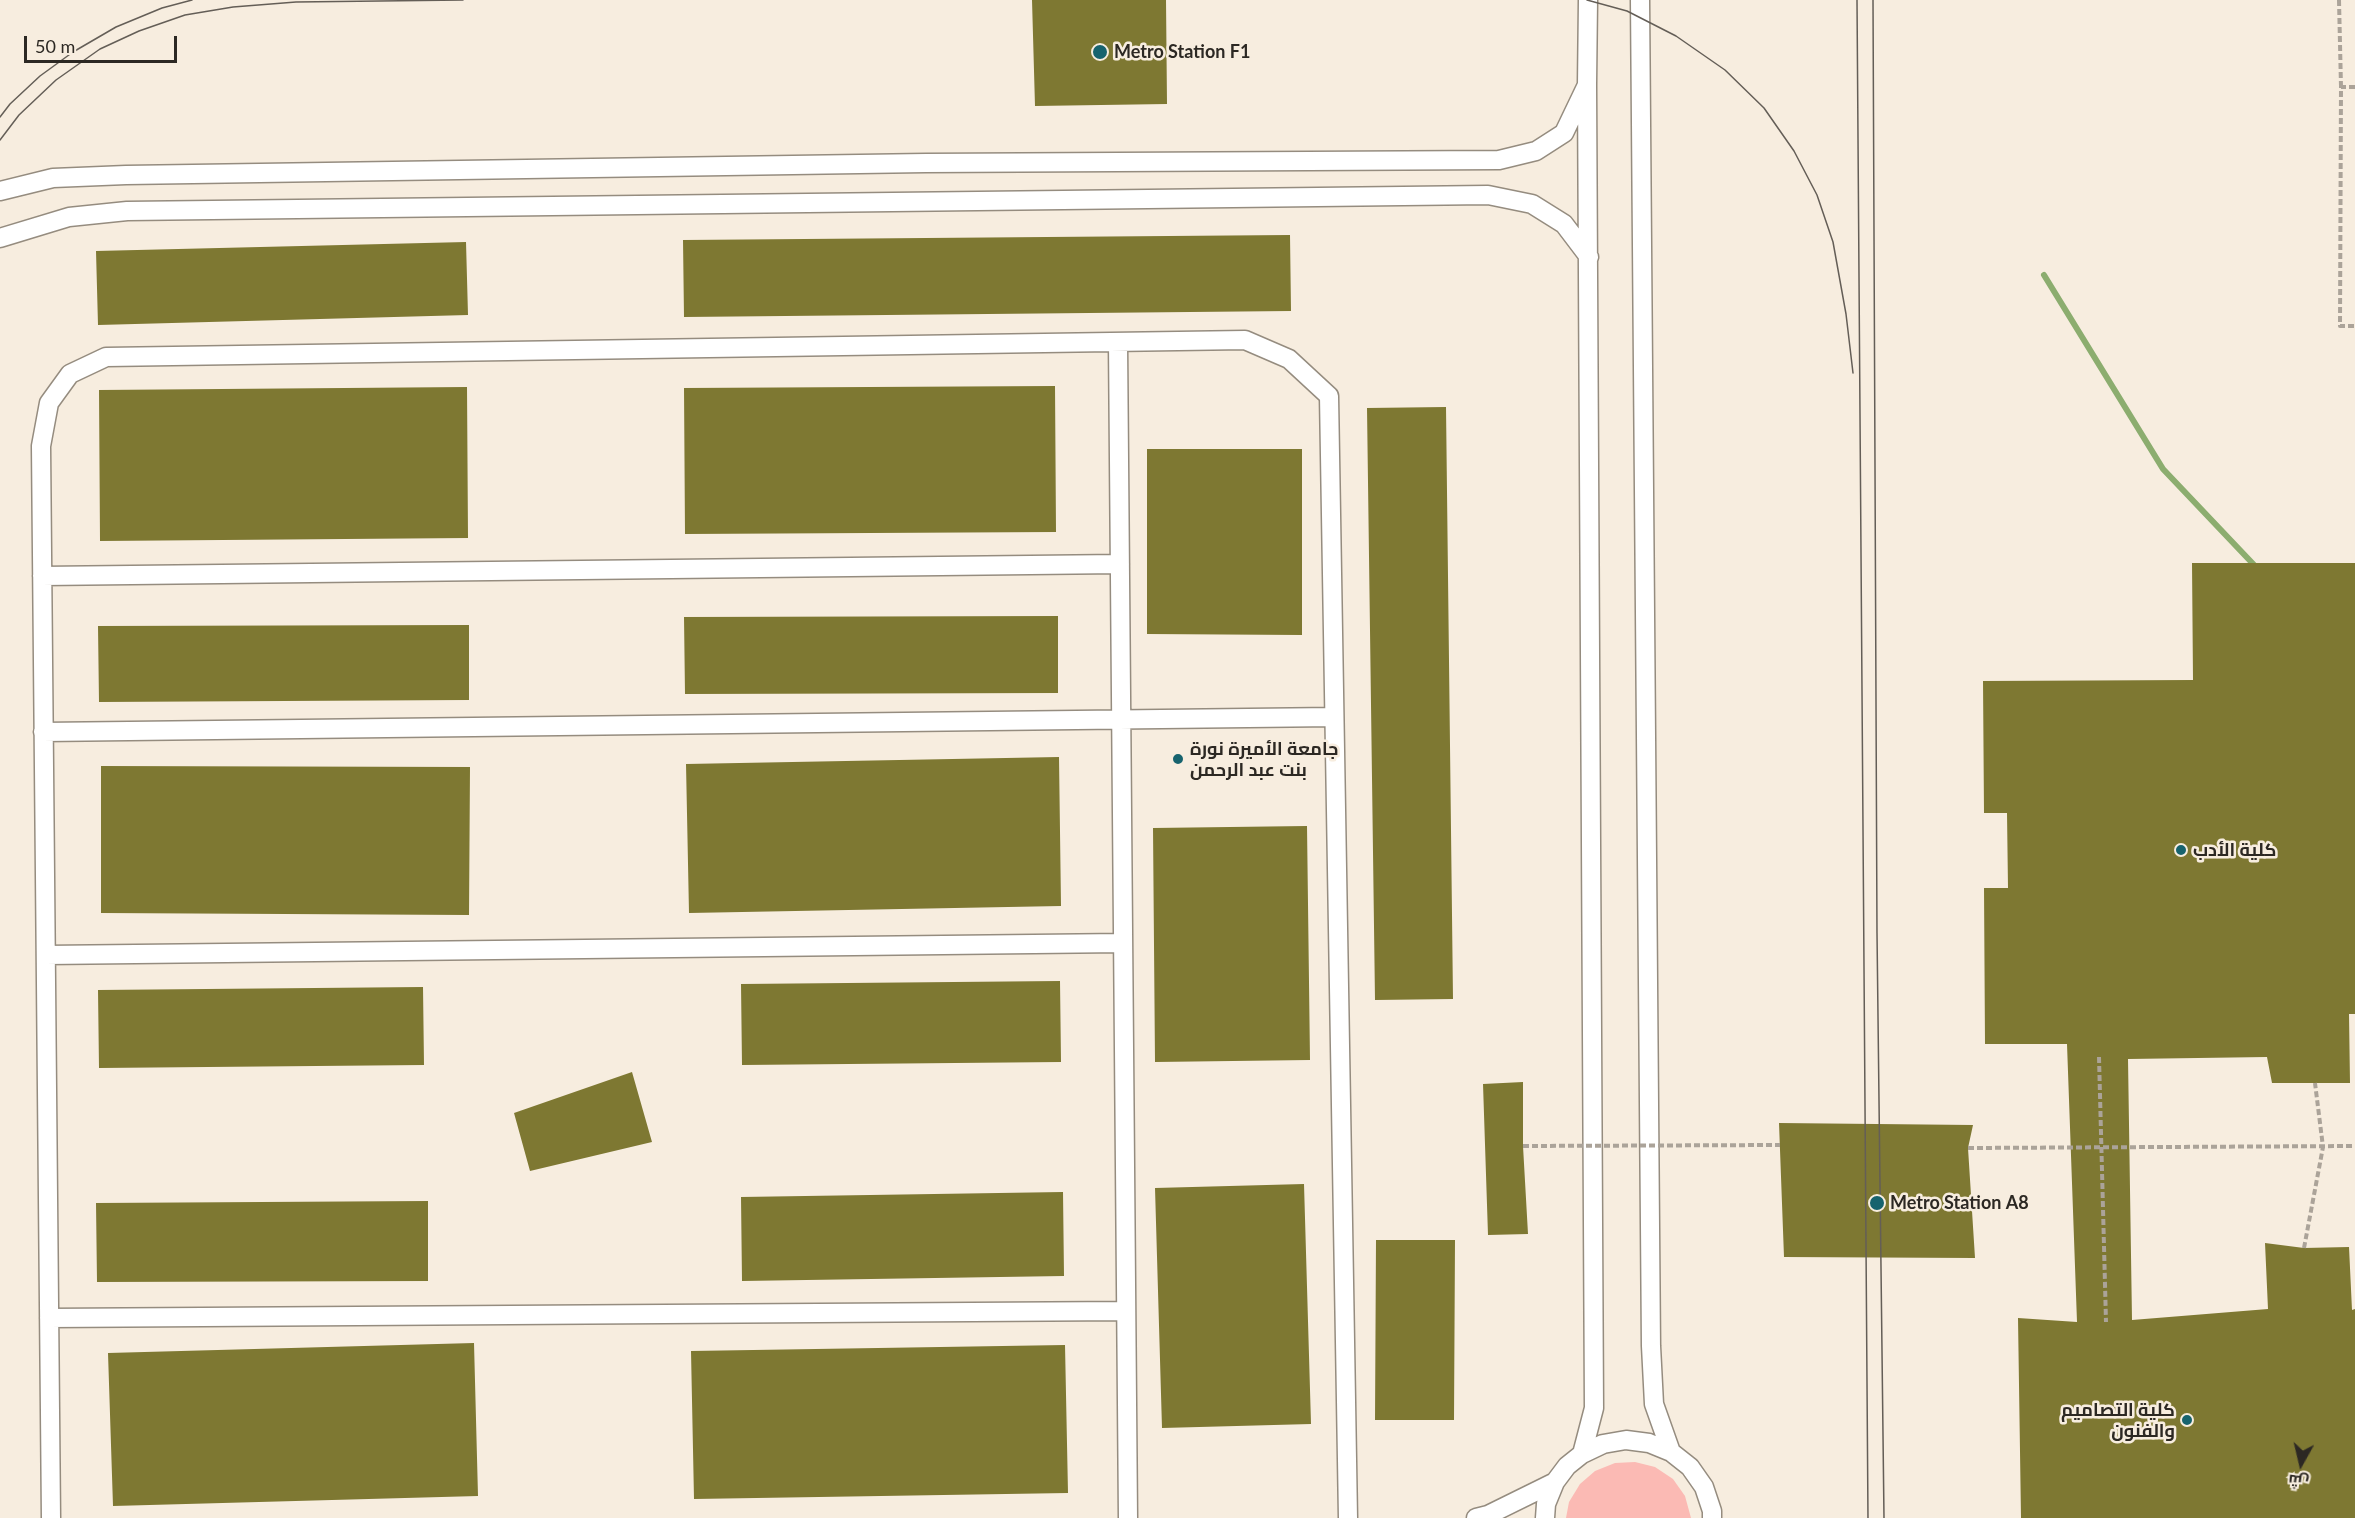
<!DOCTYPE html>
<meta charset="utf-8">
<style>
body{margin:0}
#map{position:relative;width:2355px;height:1518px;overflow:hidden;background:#f7eddf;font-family:Lato,Cairo,sans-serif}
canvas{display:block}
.north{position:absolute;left:2271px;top:1434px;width:60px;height:60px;-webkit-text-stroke:4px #f7eddf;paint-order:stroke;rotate:188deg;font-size:16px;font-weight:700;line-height:24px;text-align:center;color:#2c2823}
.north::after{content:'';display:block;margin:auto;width:21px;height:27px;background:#2c2823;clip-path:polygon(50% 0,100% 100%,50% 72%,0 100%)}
.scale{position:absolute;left:24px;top:36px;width:153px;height:27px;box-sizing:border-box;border:3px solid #2c2823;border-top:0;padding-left:8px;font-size:18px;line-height:21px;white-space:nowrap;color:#2c2823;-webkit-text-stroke:4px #f7eddf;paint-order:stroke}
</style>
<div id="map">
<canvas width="2355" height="1518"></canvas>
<div class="north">ش</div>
<div class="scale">50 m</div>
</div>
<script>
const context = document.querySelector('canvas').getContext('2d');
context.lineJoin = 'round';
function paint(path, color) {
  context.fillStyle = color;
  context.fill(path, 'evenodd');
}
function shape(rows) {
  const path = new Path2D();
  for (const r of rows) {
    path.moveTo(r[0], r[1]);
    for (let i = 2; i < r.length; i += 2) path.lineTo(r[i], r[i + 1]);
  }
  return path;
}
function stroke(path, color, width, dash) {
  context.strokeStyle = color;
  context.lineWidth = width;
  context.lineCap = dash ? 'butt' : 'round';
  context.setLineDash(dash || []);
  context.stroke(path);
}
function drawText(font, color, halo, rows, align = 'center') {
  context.font = font + ' Lato,Cairo,sans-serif';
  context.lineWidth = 5;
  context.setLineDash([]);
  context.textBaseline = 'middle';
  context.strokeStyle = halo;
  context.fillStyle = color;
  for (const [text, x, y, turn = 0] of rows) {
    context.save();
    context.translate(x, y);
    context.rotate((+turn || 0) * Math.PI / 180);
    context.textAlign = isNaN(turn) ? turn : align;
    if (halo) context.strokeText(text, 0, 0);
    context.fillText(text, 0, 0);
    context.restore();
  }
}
paint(shape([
 [1635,1462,1655,1467,1673,1479,1685,1496,1691,1518,1566,1518,1569,1502,1580,1484,1595,1471,1615,1463]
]), '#fbbab4');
stroke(shape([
 [2044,275,2163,469,2256,567]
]), '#8cad6f', 6);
paint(shape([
 [1032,0,1166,0,1167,104,1035,106],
 [1290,235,1291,311,684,317,683,240],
 [466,242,468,315,98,325,96,251],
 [1055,386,1056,532,685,534,684,388],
 [467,387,468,538,100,541,99,390],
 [1446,407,1453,999,1375,1000,1367,408],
 [1147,449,1302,449,1302,635,1147,634],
 [2192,563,2355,563,2355,1014,2349,1014,2350,1083,2272,1083,2267,1057,2128,1059,2132,1320,2268,1309,2265,1243,2304,1248,2349,1247,2352,1310,2355,1309,2355,1518,2021,1518,2018,1318,2077,1322,2067,1044,1985,1044,1984,888,2008,888,2007,813,1984,813,1983,681,2193,680],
 [1058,616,1058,693,685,694,684,617],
 [469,625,469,700,99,702,98,626],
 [1059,757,1061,906,689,913,686,764],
 [101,766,470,767,469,915,101,913],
 [1307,826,1310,1060,1155,1062,1153,828],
 [1060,981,1061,1062,742,1065,741,984],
 [423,987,424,1065,99,1068,98,990],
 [632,1072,652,1142,530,1171,514,1113],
 [1523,1082,1523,1146,1528,1234,1488,1235,1483,1084],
 [1779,1123,1973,1125,1968,1148,1975,1258,1784,1257],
 [1304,1184,1311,1424,1162,1428,1155,1188],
 [1063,1192,1064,1276,742,1281,741,1197],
 [428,1201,428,1281,97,1282,96,1203],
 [1376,1240,1455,1240,1454,1420,1375,1420],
 [474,1343,478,1496,113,1506,108,1353],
 [1065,1345,1068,1493,694,1499,691,1351]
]), '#7e7832');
const street = shape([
 [1640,0,1651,1346,1654,1404,1671,1452],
 [0,191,53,178,126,175,926,163,1499,160,1536,151,1564,133,1587,85],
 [0,238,69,217,127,211,1488,195,1532,204,1564,224,1589,257],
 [1118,342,1128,1518],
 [42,576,1120,564],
 [43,732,1334,717],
 [46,955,1123,943],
 [49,1318,1126,1311],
 [1582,1454,1594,1408,1587,85,1588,0],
 [51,1518,41,446,49,403,70,374,106,357,1245,340,1289,359,1329,396,1348,1518],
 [1476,1518,1488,1515,1555,1482],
 [1545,1518,1546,1504,1555,1482,1567,1466,1582,1454,1603,1444,1626,1440,1649,1443,1671,1452,1690,1467,1704,1487,1712,1511,1712,1518]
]);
stroke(street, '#958c7f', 21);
stroke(shape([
 [2339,0,2341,87],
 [2355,87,2341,87,2340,326,2355,326],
 [2099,1057,2106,1322],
 [1968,1148,2355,1146],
 [2304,1248,2323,1147,2315,1083]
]), '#aba399', 4, [6, 3]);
stroke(street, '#fff', 18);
stroke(shape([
 [1587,0,1627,11,1676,36,1725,70,1764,108,1794,151,1817,195,1833,242,1846,314,1853,373],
 [1857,0,1868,1518],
 [1873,0,1877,933,1884,1518],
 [0,117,10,104,40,76,73,52,116,27,162,8,192,0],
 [0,140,19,115,56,80,100,49,139,31,185,15,233,7,296,2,463,0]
]), '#645e57', 1.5);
stroke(shape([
 [1523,1146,1780,1145]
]), '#aba399', 4, [6, 3]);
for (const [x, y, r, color] of [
 [1100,52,8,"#17636e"],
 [1178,759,6,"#17636e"],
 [2181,850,6,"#17636e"],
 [1877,1203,8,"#17636e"],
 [2187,1420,6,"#17636e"]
]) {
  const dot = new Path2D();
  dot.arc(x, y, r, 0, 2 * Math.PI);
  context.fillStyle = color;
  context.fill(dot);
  stroke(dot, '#f7eddf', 2);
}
drawText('bold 18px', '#2c2823', '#f7eddf', [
 ["Metro Station F1",1114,52],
 ["جامعة الأميرة نورة",1190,749],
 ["بنت عبد الرحمن",1190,770],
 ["كلية الأدب",2193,850],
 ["Metro Station A8",1890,1203],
 ["كلية التصاميم",2175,1410,"right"],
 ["والفنون",2175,1431,"right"]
], 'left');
</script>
